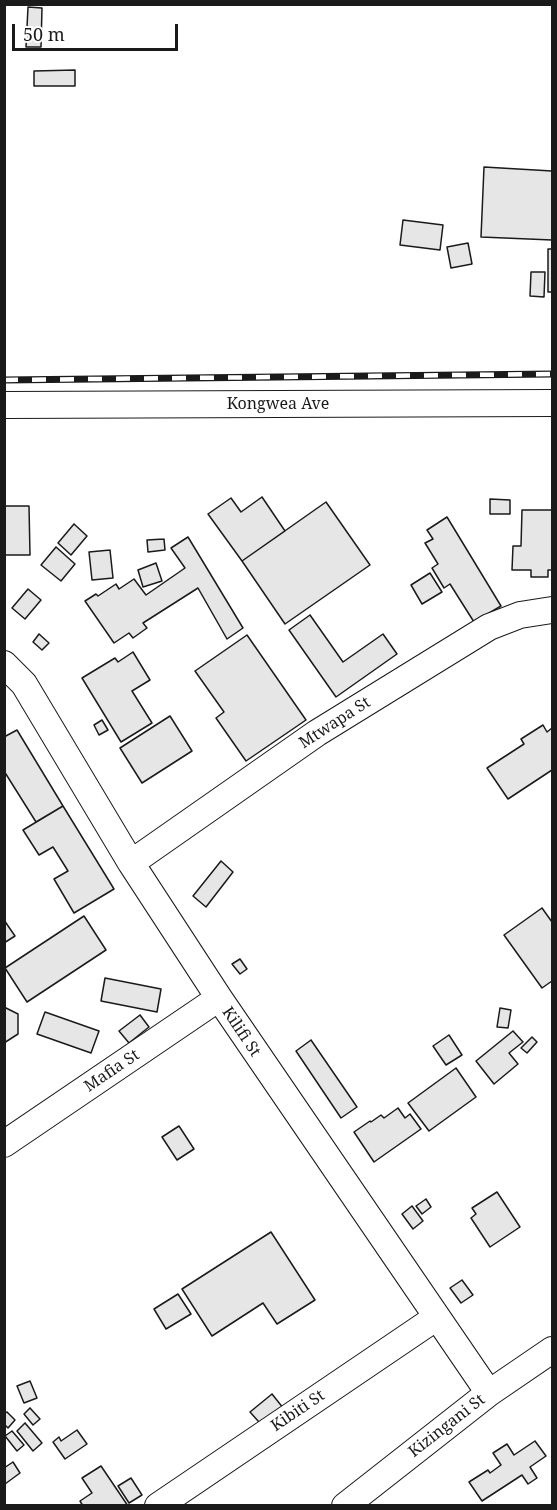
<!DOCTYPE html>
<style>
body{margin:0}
#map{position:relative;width:557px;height:1510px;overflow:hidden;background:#fff;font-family:"Noto Serif",serif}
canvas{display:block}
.frame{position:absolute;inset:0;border:6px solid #1a1a1a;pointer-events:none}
.scale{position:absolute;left:12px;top:24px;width:166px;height:27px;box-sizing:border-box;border:3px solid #1a1a1a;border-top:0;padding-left:8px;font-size:18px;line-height:21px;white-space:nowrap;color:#1a1a1a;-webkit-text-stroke:4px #fff;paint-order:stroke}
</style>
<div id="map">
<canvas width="557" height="1510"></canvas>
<div class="frame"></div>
<div class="scale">50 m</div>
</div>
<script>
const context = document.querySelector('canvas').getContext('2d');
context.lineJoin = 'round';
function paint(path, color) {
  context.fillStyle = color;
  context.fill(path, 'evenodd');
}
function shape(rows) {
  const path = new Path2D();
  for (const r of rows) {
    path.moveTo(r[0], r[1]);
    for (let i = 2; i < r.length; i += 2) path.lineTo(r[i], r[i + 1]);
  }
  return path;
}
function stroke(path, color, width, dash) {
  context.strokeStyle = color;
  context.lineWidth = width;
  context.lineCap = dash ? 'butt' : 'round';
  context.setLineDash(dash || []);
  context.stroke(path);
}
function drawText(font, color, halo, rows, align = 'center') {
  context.font = font + ' "Noto Serif",serif';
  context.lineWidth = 4.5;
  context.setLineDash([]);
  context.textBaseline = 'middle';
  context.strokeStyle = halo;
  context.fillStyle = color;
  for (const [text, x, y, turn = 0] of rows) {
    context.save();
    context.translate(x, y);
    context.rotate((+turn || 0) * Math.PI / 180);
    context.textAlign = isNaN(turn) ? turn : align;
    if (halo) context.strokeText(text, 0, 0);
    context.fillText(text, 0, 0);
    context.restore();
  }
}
const building = shape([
 [28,7,42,8,41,47,26,47,28,7],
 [75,70,75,86,34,86,34,71,75,70],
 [484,167,552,171,552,240,481,237,484,167],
 [403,220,443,225,440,250,400,245,403,220],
 [468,243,472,264,451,268,447,247,468,243],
 [548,249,552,249,552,292,548,292,548,249],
 [531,272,545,272,544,297,530,296,531,272],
 [262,497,285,531,242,561,208,514,231,498,241,512,262,497],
 [490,499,510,500,510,514,490,514,490,499],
 [326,502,370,565,285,624,242,561,326,502],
 [4,506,29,506,30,555,4,555,4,506],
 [522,510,552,510,552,570,548,570,548,577,531,577,531,570,512,570,513,546,521,546,522,510],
 [447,517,501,606,474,622,450,584,444,588,432,568,438,564,425,543,433,539,427,530,447,517],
 [74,524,87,536,71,555,58,543,74,524],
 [188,537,243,628,227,639,198,588,143,623,147,628,133,638,129,633,114,643,85,601,96,594,98,596,116,584,119,589,134,579,146,595,185,568,171,548,188,537],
 [164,539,165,550,148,552,147,540,164,539],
 [56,547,75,564,61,581,41,565,56,547],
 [110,550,113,578,92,580,89,552,110,550],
 [156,563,162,581,143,587,138,570,156,563],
 [430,573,442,592,422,604,411,585,430,573],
 [28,589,41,600,25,619,12,608,28,589],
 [310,615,343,662,383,634,397,654,336,697,289,630,310,615],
 [39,634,49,643,42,650,33,642,39,634],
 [247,635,306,720,246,761,216,718,224,712,195,671,247,635],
 [133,652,150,680,132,691,152,723,121,742,82,678,115,658,118,662,133,652],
 [170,716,192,751,142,783,120,748,170,716],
 [102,720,108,730,99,735,94,725,102,720],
 [543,725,547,732,552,728,552,770,508,799,487,768,524,744,521,739,543,725],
 [17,730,63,806,36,822,4,771,4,737,17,730],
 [63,806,114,889,74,913,54,879,68,871,53,847,39,855,23,830,63,806],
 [221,861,233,872,206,907,193,896,221,861],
 [542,908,552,922,552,981,542,988,504,935,542,908],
 [84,916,106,950,27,1002,5,968,84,916],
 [4,920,15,936,4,943,4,920],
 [240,959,247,969,240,974,232,964,240,959],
 [105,978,161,989,157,1012,101,1001,105,978],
 [4,1007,18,1014,18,1034,4,1043,4,1007],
 [500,1008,511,1010,508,1028,497,1027,500,1008],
 [45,1012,99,1031,91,1053,37,1034,45,1012],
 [140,1015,149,1027,129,1043,119,1031,140,1015],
 [513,1031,523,1042,509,1053,518,1064,494,1084,476,1061,513,1031],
 [449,1035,462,1055,446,1065,433,1046,449,1035],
 [532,1037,537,1042,527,1053,521,1048,532,1037],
 [311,1040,357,1107,341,1118,296,1051,311,1040],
 [456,1068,476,1097,429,1131,408,1103,456,1068],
 [398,1108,405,1118,410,1114,421,1129,374,1162,354,1132,370,1121,371,1122,381,1115,384,1118,398,1108],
 [179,1126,194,1149,177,1160,162,1137,179,1126],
 [497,1192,520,1227,490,1247,471,1218,476,1214,472,1208,497,1192],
 [426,1199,431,1207,422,1214,416,1206,426,1199],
 [412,1206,423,1221,413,1229,402,1214,412,1206],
 [271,1232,315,1300,277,1324,263,1303,212,1336,182,1289,271,1232],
 [462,1280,473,1295,461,1303,450,1288,462,1280],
 [178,1294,191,1314,166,1329,154,1309,178,1294],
 [30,1381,37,1398,24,1403,17,1386,30,1381],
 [272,1394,288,1414,267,1431,250,1412,272,1394],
 [30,1408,40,1419,33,1425,24,1414,30,1408],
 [7,1412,15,1420,8,1428,4,1424,4,1414,7,1412],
 [25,1423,42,1443,33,1451,17,1431,25,1423],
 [77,1430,87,1444,65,1459,53,1442,59,1437,61,1441,77,1430],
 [12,1431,24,1445,17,1451,5,1436,12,1431],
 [535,1441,546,1456,530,1467,537,1478,528,1484,522,1475,482,1501,469,1482,488,1470,490,1473,501,1465,493,1453,507,1444,514,1455,535,1441],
 [13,1462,20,1473,5,1484,4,1468,13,1462],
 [101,1466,128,1506,83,1506,80,1501,92,1493,82,1478,101,1466],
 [131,1478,142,1495,129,1503,118,1486,131,1478]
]);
paint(building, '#e6e6e6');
stroke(building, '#1a1a1a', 1.5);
const minor = shape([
 [4,405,552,403],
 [4,664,24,684,131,863,219,998,489,1393],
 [131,863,317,733,489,627,520,615,552,610],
 [4,1144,219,998],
 [158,1506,437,1317],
 [345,1506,489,1393,552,1350]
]);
stroke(minor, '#1a1a1a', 28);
stroke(minor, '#fff', 26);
const rail = shape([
 [4,380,552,374]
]);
stroke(rail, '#1a1a1a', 7);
stroke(rail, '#fff', 4.5, [14]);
drawText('16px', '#1a1a1a', '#fff', [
 ["Kongwea Ave",278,404],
 ["Mtwapa St",335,723,-33],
 ["Kilifi St",241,1032,56],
 ["Mafia St",112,1071,-34],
 ["Kibiti St",298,1411,-34],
 ["Kizingani St",447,1426,-38]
]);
</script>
